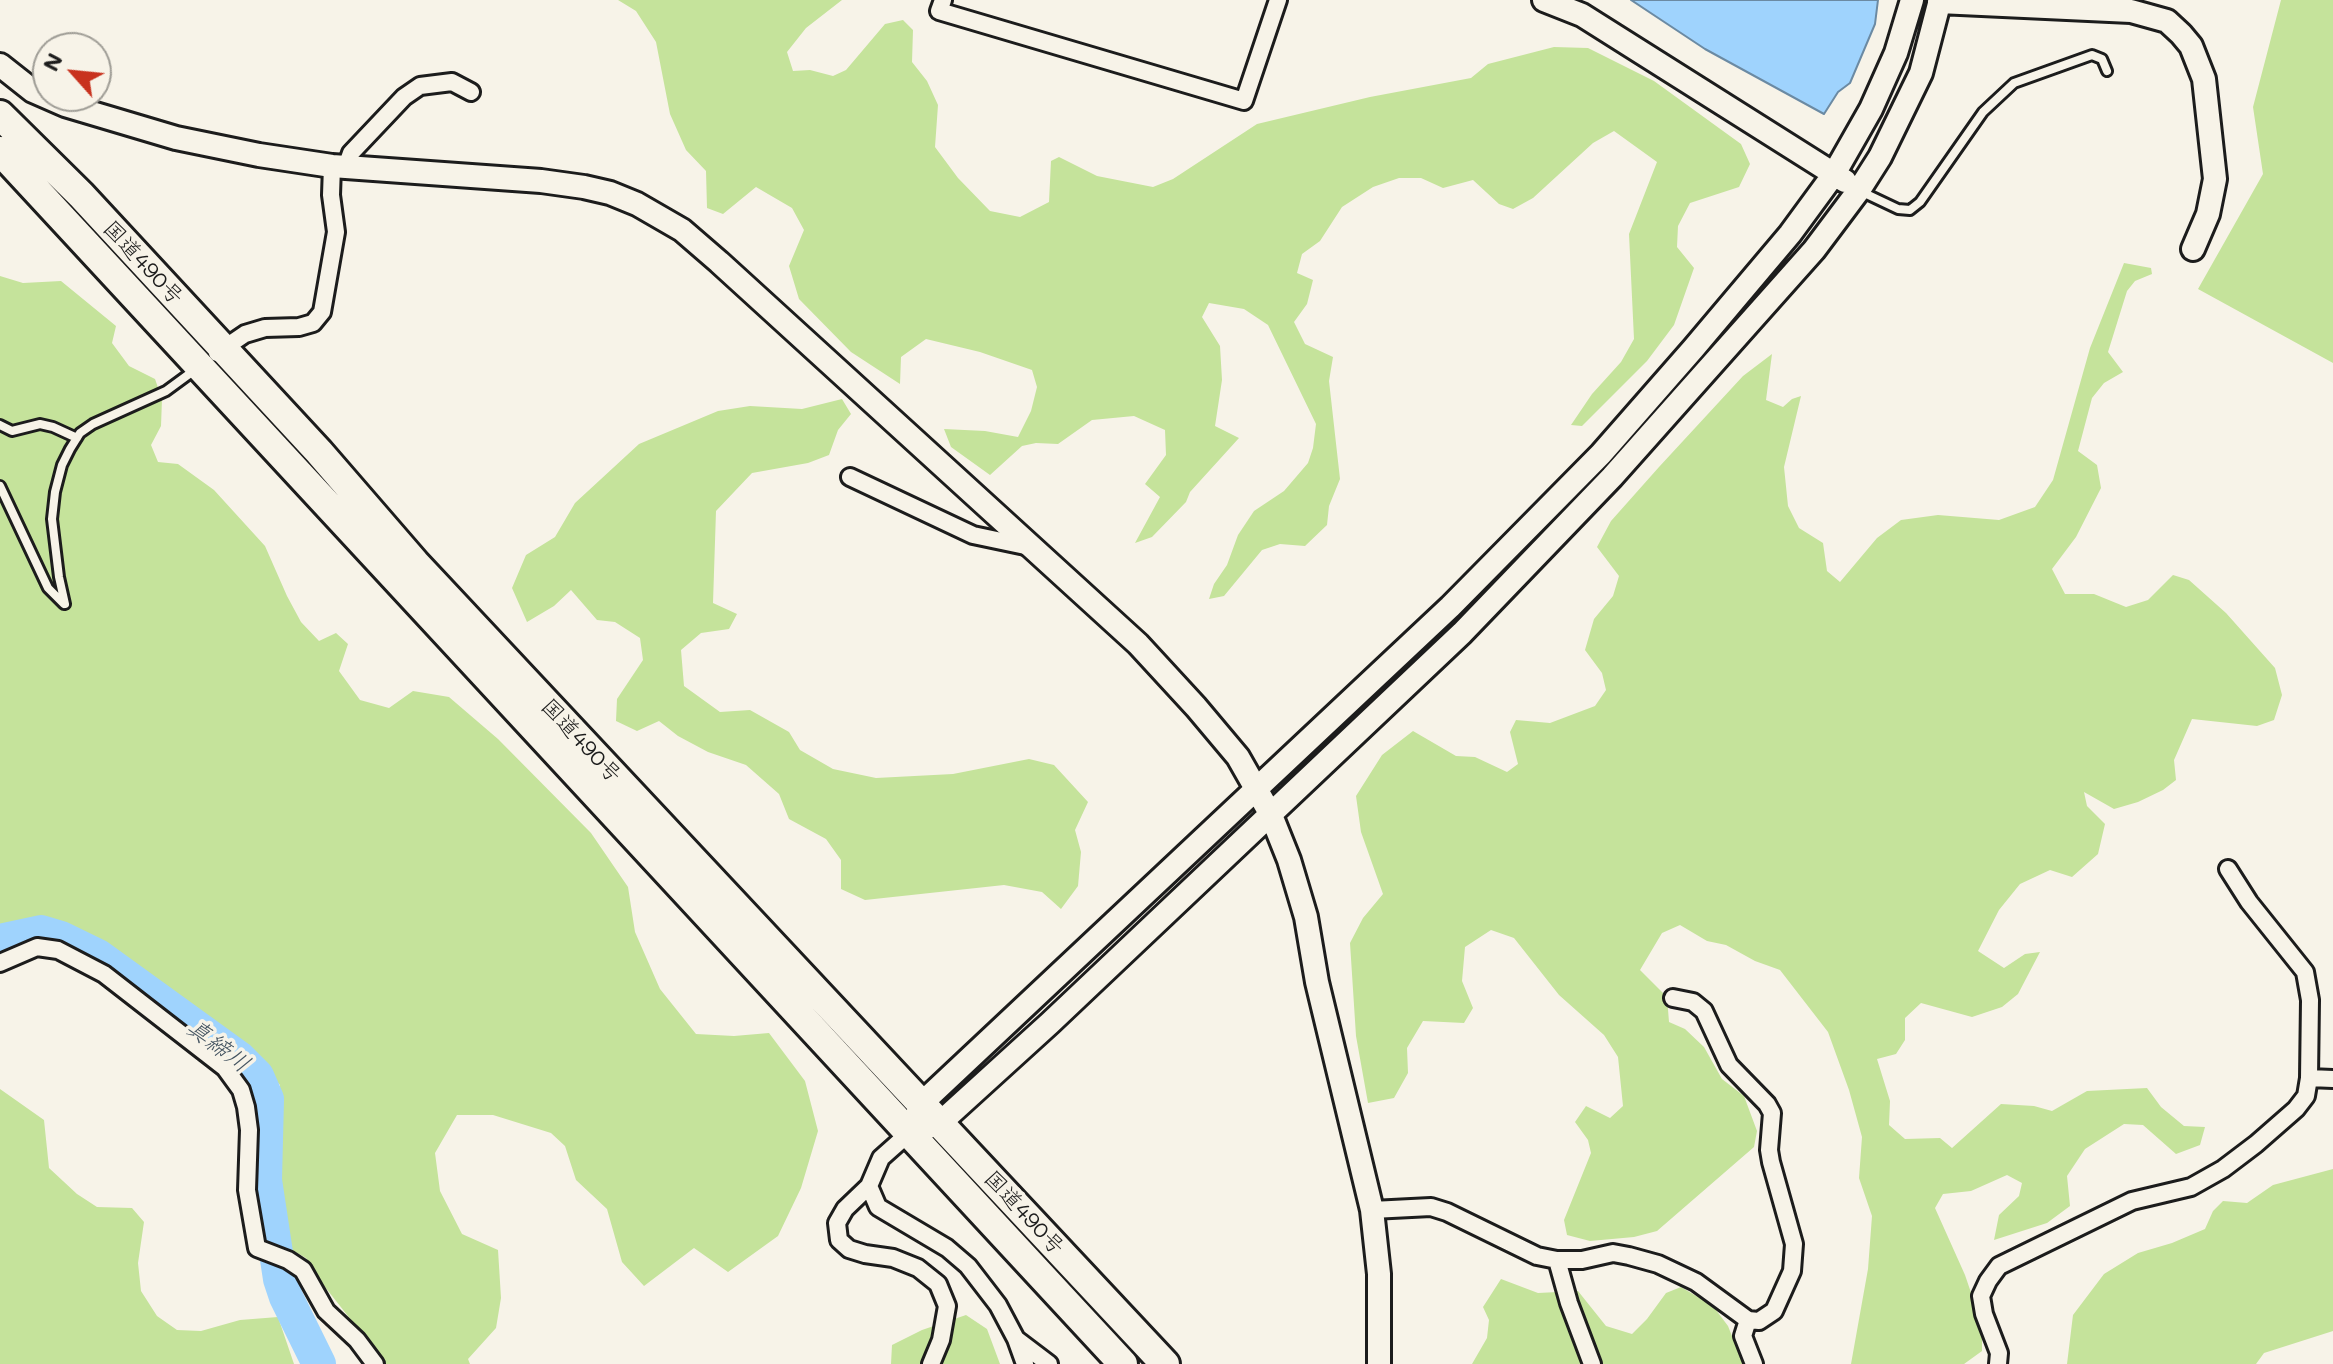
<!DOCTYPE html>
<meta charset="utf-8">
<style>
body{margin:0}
#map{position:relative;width:2333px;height:1364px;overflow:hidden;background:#f7f3e8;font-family:Mali,sans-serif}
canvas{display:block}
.north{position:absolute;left:32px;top:32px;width:80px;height:80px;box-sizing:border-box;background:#f7f3e8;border:2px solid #9f9d96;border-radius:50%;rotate:297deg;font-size:22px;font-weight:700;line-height:32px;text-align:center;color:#1c1c1c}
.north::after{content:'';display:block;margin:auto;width:28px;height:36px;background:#c8321e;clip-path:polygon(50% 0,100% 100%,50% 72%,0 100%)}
</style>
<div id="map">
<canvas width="2333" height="1364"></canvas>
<div class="north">N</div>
</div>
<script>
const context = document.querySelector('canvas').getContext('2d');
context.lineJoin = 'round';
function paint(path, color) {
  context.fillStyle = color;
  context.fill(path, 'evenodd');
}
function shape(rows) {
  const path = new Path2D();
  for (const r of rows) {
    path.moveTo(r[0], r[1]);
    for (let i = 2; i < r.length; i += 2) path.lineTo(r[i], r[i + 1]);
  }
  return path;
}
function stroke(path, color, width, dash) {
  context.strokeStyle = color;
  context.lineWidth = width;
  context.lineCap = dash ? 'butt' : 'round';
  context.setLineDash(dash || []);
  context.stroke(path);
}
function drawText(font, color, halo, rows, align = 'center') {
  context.font = font + ' Mali,"Klee One",sans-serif';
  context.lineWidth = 7;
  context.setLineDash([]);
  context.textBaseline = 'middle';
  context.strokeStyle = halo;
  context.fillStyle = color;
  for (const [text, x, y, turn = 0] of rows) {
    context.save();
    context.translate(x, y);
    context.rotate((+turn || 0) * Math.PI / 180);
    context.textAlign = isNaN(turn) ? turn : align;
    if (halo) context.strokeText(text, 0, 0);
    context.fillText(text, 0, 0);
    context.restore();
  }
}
paint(shape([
 [618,0,842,0,806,28,787,52,793,71,810,70,833,76,846,70,885,24,903,20,913,30,912,62,927,81,938,105,935,147,958,178,990,211,1020,217,1049,202,1051,161,1059,157,1097,176,1153,187,1173,179,1257,124,1370,97,1471,78,1488,64,1554,47,1588,48,1654,81,1741,144,1750,164,1739,187,1690,203,1678,226,1677,247,1694,268,1674,325,1647,361,1582,426,1571,425,1592,394,1621,362,1634,339,1629,234,1657,162,1614,131,1593,143,1533,198,1513,209,1499,204,1473,180,1443,188,1421,178,1399,178,1373,187,1342,207,1320,241,1302,254,1297,273,1313,280,1307,304,1294,322,1305,344,1333,357,1329,381,1340,479,1329,506,1327,525,1305,546,1280,544,1262,550,1224,596,1209,599,1214,584,1227,565,1238,535,1254,511,1284,491,1308,463,1313,448,1316,424,1268,325,1244,309,1209,303,1202,317,1220,346,1222,380,1215,426,1239,438,1190,492,1186,502,1152,537,1135,543,1160,497,1145,484,1166,455,1165,430,1134,416,1092,420,1058,444,1036,443,1022,446,990,475,951,447,944,429,985,431,1018,437,1031,411,1037,387,1032,370,980,352,926,339,901,357,900,384,851,352,799,299,789,266,804,230,792,208,756,187,723,214,707,208,706,171,686,150,670,114,656,42,636,11],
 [2281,0,2333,0,2333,363,2198,289,2263,174,2253,107],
 [2124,263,2151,268,2152,274,2135,281,2127,291,2108,352,2123,372,2104,383,2092,398,2078,451,2097,465,2101,488,2076,537,2052,569,2065,594,2094,594,2126,607,2148,600,2173,575,2189,580,2226,613,2275,668,2282,695,2274,720,2257,726,2192,719,2174,760,2176,780,2163,790,2138,802,2114,809,2084,792,2087,806,2105,824,2098,854,2072,877,2050,870,2020,884,1999,910,1978,951,2004,968,2025,954,2040,952,2018,994,2002,1007,1972,1017,1921,1003,1905,1018,1905,1040,1896,1054,1877,1059,1890,1101,1889,1125,1905,1139,1940,1138,1952,1148,2001,1104,2034,1106,2052,1111,2087,1091,2147,1088,2161,1107,2184,1126,2205,1127,2200,1145,2176,1154,2143,1125,2124,1124,2085,1149,2067,1176,2070,1206,2047,1223,1994,1240,1999,1215,2019,1196,2022,1183,2007,1175,1971,1191,1943,1194,1935,1208,1965,1275,1982,1325,1982,1351,1964,1364,1851,1364,1868,1269,1872,1216,1859,1178,1862,1137,1849,1090,1828,1032,1780,970,1755,961,1726,945,1707,941,1680,925,1662,933,1640,970,1667,997,1669,1022,1685,1029,1704,1047,1722,1079,1744,1096,1757,1131,1754,1147,1657,1231,1634,1237,1590,1241,1567,1235,1564,1220,1591,1153,1588,1140,1575,1122,1586,1106,1610,1118,1623,1106,1618,1057,1604,1035,1559,995,1514,938,1491,930,1465,947,1462,981,1473,1008,1464,1023,1423,1021,1407,1048,1408,1073,1394,1098,1368,1103,1356,1036,1350,943,1363,918,1383,894,1361,832,1356,796,1382,755,1413,731,1456,756,1475,757,1507,772,1518,764,1510,732,1516,720,1550,723,1595,706,1606,690,1602,673,1585,650,1594,619,1613,596,1619,576,1597,547,1611,521,1659,467,1743,376,1772,354,1766,400,1783,407,1792,399,1801,396,1784,467,1788,506,1799,528,1823,543,1827,571,1840,582,1877,538,1901,520,1938,515,1999,520,2035,507,2053,480,2090,348],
 [0,276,23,283,61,281,116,326,112,343,129,366,155,379,162,399,161,426,151,445,158,462,178,464,214,490,265,546,287,596,301,622,319,641,336,633,348,644,339,671,360,700,389,708,413,691,449,697,498,739,591,833,628,887,635,932,660,989,696,1034,734,1036,769,1033,805,1081,818,1131,801,1188,778,1236,728,1272,694,1248,644,1286,622,1262,607,1209,576,1180,565,1146,551,1133,493,1115,457,1115,435,1153,440,1191,462,1234,498,1250,501,1298,496,1328,468,1359,470,1364,386,1364,321,1282,306,1258,285,1246,280,1209,280,1085,243,1048,149,973,90,940,58,926,17,927,0,939],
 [842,399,851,414,838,430,829,455,808,463,752,473,716,511,713,603,737,614,729,629,701,633,681,650,684,686,720,712,750,710,789,732,800,750,833,769,876,778,953,774,1029,759,1054,765,1088,802,1075,830,1081,852,1078,886,1061,909,1042,892,1004,885,865,900,841,889,841,860,826,839,789,819,779,794,746,765,708,752,678,736,659,721,637,731,616,721,617,699,643,660,640,638,615,622,597,620,571,590,554,606,527,622,512,588,526,555,555,537,575,503,639,444,718,411,750,406,802,409],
 [0,1089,44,1120,49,1168,77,1194,97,1207,132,1208,144,1222,138,1263,141,1291,157,1316,177,1330,201,1331,240,1320,278,1317,294,1364,0,1364],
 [2333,1169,2333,1331,2264,1353,2256,1364,2067,1364,2073,1315,2104,1274,2138,1253,2172,1243,2205,1229,2213,1211,2223,1201,2247,1203,2273,1185],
 [1501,1279,1538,1293,1578,1291,1606,1326,1632,1334,1647,1319,1666,1293,1681,1287,1713,1306,1728,1326,1743,1364,1472,1364,1487,1338,1489,1320,1483,1307],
 [966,1315,987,1329,1000,1364,891,1364,892,1345,922,1330]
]), '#c5e39b');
const water = shape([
 [1631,0,1878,0,1875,24,1850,83,1838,92,1824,114,1705,49,1631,0]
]);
paint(water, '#9fd3fd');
stroke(water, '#6b8aa3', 2);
stroke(shape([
 [0,941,41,932,61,938,98,956,239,1058,257,1076,267,1099,265,1180,280,1279,286,1297,319,1364]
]), '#9fd3fd', 34);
const service = shape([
 [1860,191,1898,209,1910,210,1920,202,1983,112,2014,83,2092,55,2102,59,2107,71],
 [0,425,12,431,40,424,53,427,77,438],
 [0,486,48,588,64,604],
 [65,604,59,577,52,519,55,492,62,465,70,449,80,433,93,424,166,391,196,369]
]);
const minor = shape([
 [943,0,939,11,1244,101,1278,0],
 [346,167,351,153,404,97,420,86,452,82,471,92],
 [217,353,245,334,265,328,299,327,313,323,322,312,336,232,331,195,332,166],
 [850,477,973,535,1030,547],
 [0,963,37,947,58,950,104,974,225,1068,241,1090,246,1107,249,1130,247,1190,257,1248,288,1260,303,1270,326,1311,357,1340,375,1364],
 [2309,1078,2333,1079],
 [908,1134,881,1158,869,1186,845,1209,837,1223,839,1240,849,1249,865,1254,893,1258,918,1268,938,1284,947,1306,941,1340,931,1364],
 [869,1186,878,1207,947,1248,968,1266,998,1305,1016,1339,1025,1364],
 [1372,1210,1431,1207,1447,1212,1537,1256,1557,1260,1582,1260,1613,1253,1629,1256,1658,1264,1696,1282,1748,1320,1759,1321,1774,1311,1792,1271,1794,1244,1771,1162,1769,1150,1772,1113,1767,1104,1729,1065,1704,1011,1693,1002,1673,998],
 [1557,1260,1569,1303,1592,1364],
 [1748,1320,1743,1336,1754,1364],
 [1016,1339,1049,1364],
 [1998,1364,1999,1353,1984,1314,1981,1296,1988,1281,1999,1266,2132,1201,2191,1187,2223,1169,2256,1144,2296,1109,2306,1096,2309,1078,2310,1000,2305,972,2249,902,2228,869]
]);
const tertiary = shape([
 [1544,0,1582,15,1845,181],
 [1939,2,2131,11,2167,21,2181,34,2191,46,2204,79,2215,179,2208,214,2193,249],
 [0,65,33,91,65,105,176,138,259,155,332,166,541,181,584,187,610,193,637,204,682,230,719,262,1138,644,1196,707,1238,757,1271,815,1289,860,1306,917,1317,982,1372,1210,1379,1274,1379,1364],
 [916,1117,921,1104,1450,607,1601,454,1693,349,1790,234,1834,174,1871,109,1896,53,1912,0],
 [908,1134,940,1123,1050,1023,1462,633,1612,477,1814,250,1859,190,1880,157,1921,73,1940,0]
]);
const trunk = shape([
 [0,115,81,195,319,452,415,563,1165,1364],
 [0,151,1123,1364]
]);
stroke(service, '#1c1c1c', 14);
stroke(minor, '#1c1c1c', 22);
stroke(tertiary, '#1c1c1c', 28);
stroke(trunk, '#1c1c1c', 34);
stroke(service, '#f7f3e8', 8);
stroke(minor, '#f7f3e8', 16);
stroke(tertiary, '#f7f3e8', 22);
stroke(trunk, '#f7f3e8', 28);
drawText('22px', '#1c1c1c', '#f7f3e8', [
 ["国道490号",143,263,47],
 ["国道490号",581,741,47],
 ["国道490号",1024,1213,47]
]);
drawText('italic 24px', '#435360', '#f7f3e8', [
 ["真締川",218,1046,37]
]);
</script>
